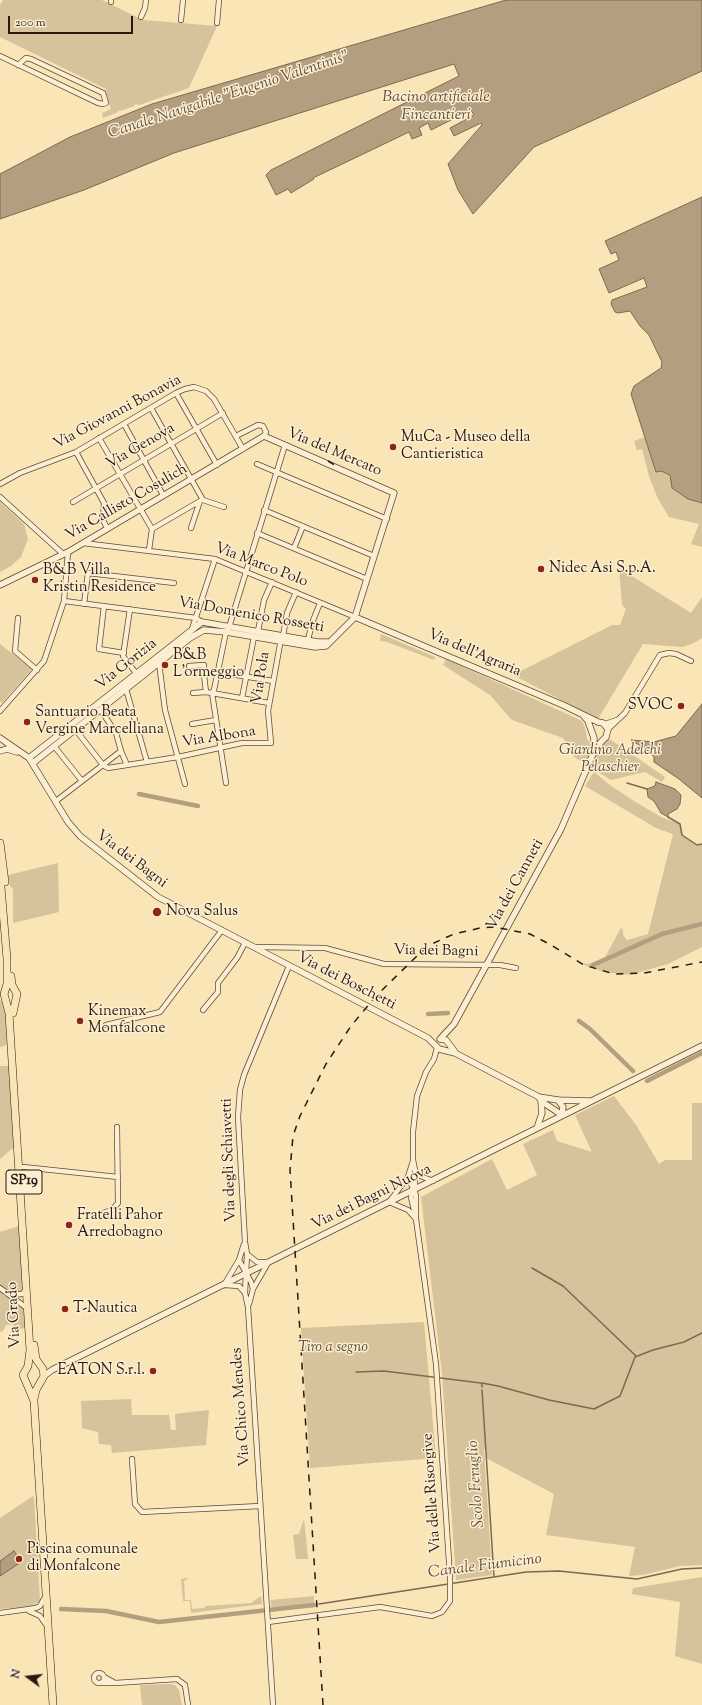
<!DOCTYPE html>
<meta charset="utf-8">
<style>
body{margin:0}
#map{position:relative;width:702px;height:1705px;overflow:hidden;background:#fae5b7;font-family:"Sorts Mill Goudy",serif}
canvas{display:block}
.north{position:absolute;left:8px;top:1657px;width:40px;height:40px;-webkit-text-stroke:3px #fceed0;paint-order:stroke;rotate:285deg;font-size:11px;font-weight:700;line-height:16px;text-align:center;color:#281812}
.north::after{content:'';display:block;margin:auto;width:14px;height:18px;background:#281812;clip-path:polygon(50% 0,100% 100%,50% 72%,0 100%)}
.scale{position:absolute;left:8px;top:16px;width:125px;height:18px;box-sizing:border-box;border:2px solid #281812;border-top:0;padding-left:5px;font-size:12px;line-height:14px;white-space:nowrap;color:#281812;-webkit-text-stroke:3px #fceed0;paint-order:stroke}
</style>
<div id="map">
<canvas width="702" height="1705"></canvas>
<div class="north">N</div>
<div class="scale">200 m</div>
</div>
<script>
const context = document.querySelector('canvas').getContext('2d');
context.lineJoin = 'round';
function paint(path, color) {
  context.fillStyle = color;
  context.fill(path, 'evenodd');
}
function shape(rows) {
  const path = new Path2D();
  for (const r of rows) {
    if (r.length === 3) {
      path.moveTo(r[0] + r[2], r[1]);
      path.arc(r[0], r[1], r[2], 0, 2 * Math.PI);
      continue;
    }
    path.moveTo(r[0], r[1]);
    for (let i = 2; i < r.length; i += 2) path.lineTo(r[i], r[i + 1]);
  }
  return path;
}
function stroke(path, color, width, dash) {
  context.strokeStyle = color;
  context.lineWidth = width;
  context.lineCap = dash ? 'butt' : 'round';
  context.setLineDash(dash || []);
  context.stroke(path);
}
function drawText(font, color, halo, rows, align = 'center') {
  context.font = font + ' "Sorts Mill Goudy",serif';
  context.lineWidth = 3;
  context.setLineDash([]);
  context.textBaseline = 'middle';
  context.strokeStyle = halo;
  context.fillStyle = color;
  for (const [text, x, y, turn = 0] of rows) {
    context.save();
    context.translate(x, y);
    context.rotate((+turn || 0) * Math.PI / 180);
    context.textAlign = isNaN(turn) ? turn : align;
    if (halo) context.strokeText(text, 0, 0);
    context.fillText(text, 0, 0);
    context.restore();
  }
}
paint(shape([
 [3,0,102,0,143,20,217,26,189,88,139,105,135,104,135,106,120,111,118,110,118,112,103,118,102,113,111,109,105,91,106,89,0,37,0,5],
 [645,437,656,472,661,471,670,475,672,488,688,499,702,503,702,547,691,544,699,524,669,517,658,499,649,476,642,449,637,450,634,441],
 [0,502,24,524,28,539,21,557,11,566,0,572],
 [619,568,691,613,702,597,702,638,694,643,683,647,643,644,598,719,513,675,612,625,620,625,626,609,622,605],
 [381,634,435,657,434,660,387,642,380,641],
 [0,644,32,669,2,703,0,701],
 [446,659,578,719,582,721,585,727,587,740,601,744,604,740,608,738,665,777,662,782,645,772,611,780,574,757,563,738,512,720,490,695,443,665],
 [594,772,611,786,634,801,661,817,680,824,682,835,697,845,702,844,702,947,668,964,630,975,604,972,579,963,589,964,605,957,621,928,623,930,623,935,627,940,648,934,673,834,656,828,585,786],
 [58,863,59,912,13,923,13,889,10,886,8,875],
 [0,1000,5,1004,7,1045,0,1047],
 [0,1066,9,1066,14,1147,0,1159],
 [614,1096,636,1125,659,1164,665,1160,692,1160,692,1103,702,1103,702,1565,680,1566,643,1575,629,1576,635,1547,546,1535,554,1494,486,1458,486,1449,484,1449,492,1575,456,1580,442,1373,421,1197,492,1159,507,1190,537,1175,523,1144,553,1130,557,1141,592,1152,575,1115],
 [19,1226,24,1287,22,1291,13,1294,0,1286,0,1232],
 [0,1291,21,1306,24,1312,26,1328,14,1330,13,1324,6,1325,3,1331,0,1332],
 [424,1322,436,1458,310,1468,301,1328],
 [131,1399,132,1415,169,1415,171,1430,176,1430,175,1414,209,1410,206,1445,112,1453,111,1445,99,1444,98,1432,82,1428,81,1401],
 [33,1496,34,1497,40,1601,32,1606,0,1609,0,1518],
 [304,1519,308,1559,296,1559,293,1535,299,1534],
 [702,1577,702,1664,675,1656,680,1602,632,1594,633,1588],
 [189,1578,184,1581,185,1600,191,1600,192,1609,205,1608,205,1606,251,1603,261,1596,262,1604,191,1613,190,1601,183,1601,181,1579],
 [314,1596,314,1603,272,1609,271,1605,271,1600],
 [170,1684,175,1685,179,1690,182,1705,142,1705,140,1685]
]), '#d6c29b');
const water = shape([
 [506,0,702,0,702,71,534,147,473,214,458,190,448,164,482,125,481,123,454,136,450,128,474,115,471,110,431,130,428,123,419,128,422,135,412,139,409,132,313,178,314,179,291,193,288,189,276,195,266,175,271,170,459,76,454,64,174,153,84,190,0,219,0,174,70,137,152,104,506,0],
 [702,197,702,503,688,499,672,488,670,475,661,471,656,472,631,394,634,386,661,368,662,362,649,335,640,326,630,311,618,313,615,312,611,304,612,300,647,287,644,278,609,293,599,269,619,260,616,252,611,254,605,241,702,197],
 [702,704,702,798,679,779,654,762,654,757,650,752,631,740,654,742,676,736,702,704],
 [656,782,675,789,681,795,680,804,677,809,668,814,668,817,661,813,654,801,648,797,647,789,655,786,656,782],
 [14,1551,21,1562,0,1576,0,1561,14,1551]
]);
paint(water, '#b39f7f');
stroke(water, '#7b6953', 1);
stroke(shape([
 [627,783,647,789],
 [668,817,680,824,682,835,697,845,702,844],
 [532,1268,563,1286,636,1356],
 [356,1372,384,1371,481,1383],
 [482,1387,482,1383,498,1386,549,1400,594,1409,620,1396,635,1357,653,1350,684,1342,702,1333],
 [482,1390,494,1577],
 [319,1604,526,1572,559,1571,637,1579,682,1569,702,1568]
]), '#7b6953', 1.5);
stroke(shape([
 [139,794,198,806],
 [593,965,662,934,702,924],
 [428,1014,448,1013],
 [579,1021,590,1029,633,1071],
 [647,1081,702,1053],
 [61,1609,106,1611,159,1622,314,1605]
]), '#b39f7f', 4.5);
const minor = shape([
 [111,2,111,0],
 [141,17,145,8,146,0],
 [181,20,183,0],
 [217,23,219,0],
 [0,56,98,103,103,104,106,103,103,93,31,59,26,58,18,65],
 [176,393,217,465],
 [151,408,203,500,224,507],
 [124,424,163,495],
 [236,436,258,425,263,426,266,432,264,436],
 [99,438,152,529],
 [76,452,104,503,103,520,107,528],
 [257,464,387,519],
 [0,484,20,473,76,452,176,393,185,389,194,387,206,391,214,399,243,449],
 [0,497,63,554],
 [73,502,223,413],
 [264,510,374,556],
 [191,528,200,501],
 [257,533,367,579],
 [83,543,215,559,355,617],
 [294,548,303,526],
 [149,550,152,529,200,501],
 [64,601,196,618,202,622],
 [84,604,88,573,174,583],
 [104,606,99,649,124,653],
 [130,609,123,656,136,673],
 [18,618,15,651,37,670],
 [192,629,215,559],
 [258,631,264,600,272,582],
 [283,636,287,613,296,592],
 [308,640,312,623,320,603],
 [159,663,165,710,185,784],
 [189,666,204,665,204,675],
 [126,689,147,762],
 [206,692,204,675,218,672,273,681],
 [193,693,206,692,269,703],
 [242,698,254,637],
 [100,709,116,733,121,751,127,765],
 [0,711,44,661,64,601,68,552],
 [192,724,216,720],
 [605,724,617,720],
 [75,729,103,765,108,768,178,757,242,743,271,743,268,711,281,639],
 [608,729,625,713,660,655,669,653,676,654,691,661],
 [54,746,82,781],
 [226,783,212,693,214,690,226,632,230,624,285,445],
 [56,801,121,751],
 [255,947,325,948,384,964,500,965,516,968],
 [203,1010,218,992,218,983,237,958,245,943],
 [106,1025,160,1012,222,930],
 [413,1161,408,1177,389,1202,408,1210,416,1219],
 [23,1167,118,1177],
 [433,1181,418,1175,415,1170,413,1160,413,1132,417,1096,426,1072,434,1059,437,1048],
 [97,1215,112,1210,118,1203,117,1127],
 [415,1215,411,1197,415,1184,415,1170],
 [244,1244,239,1260,251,1282,253,1289,249,1304],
 [247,1254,257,1262,267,1262],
 [224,1285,239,1260],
 [225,1285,239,1286,245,1293],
 [0,1288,28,1309],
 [253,1289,268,1263],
 [12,1295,22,1294,26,1290],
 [132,1459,135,1504,142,1512,260,1506],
 [29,1611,40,1616,47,1626],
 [0,1613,36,1608,40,1606,45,1597],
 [268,1622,380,1607,432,1616,442,1612,450,1601,450,1577,436,1364,416,1219,416,1195,408,1177],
 [99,1678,5],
 [99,1683,115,1683,104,1677],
 [115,1683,177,1679,185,1685,188,1705],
 [273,1705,248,1307,245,1293,247,1254,245,1242,238,1117,240,1090,244,1075,289,966]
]);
const tertiary = shape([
 [0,585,68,552,264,436,394,493,355,617,326,646,315,647,226,632,204,630,190,638,33,763],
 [355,617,563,705,598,722,603,723,608,729,606,737,601,742,593,754,561,829,454,1024,441,1038],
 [583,715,588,721,594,738,593,753],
 [0,738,29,758,68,822,80,836,158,897,428,1038,439,1049,455,1053,539,1097,558,1100,590,1101],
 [0,751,7,749,17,752],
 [29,758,202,622,318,642,328,642],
 [440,1039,446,1040,455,1052],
 [539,1097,541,1101,562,1115],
 [558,1100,563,1107,562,1115],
 [537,1128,542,1113,541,1101],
 [44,1376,52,1370,702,1046]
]);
const primary = shape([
 [0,843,5,882],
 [0,875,7,959,7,984,4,994,9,1013,30,1350,28,1366,23,1375,34,1401,53,1705],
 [11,976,12,985,17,994,13,1013],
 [34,1345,36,1359,43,1369,44,1376,36,1390,34,1399]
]);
stroke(minor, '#5c4b3b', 6);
stroke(tertiary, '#5c4b3b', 7);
stroke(primary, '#281812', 8);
stroke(minor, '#fceed0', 4.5);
stroke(tertiary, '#fceed0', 5.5);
stroke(primary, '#fae5b7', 7);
stroke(shape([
 [328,461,340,468],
 [323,1705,290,1170,293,1136,300,1116,326,1064,351,1026,376,996,420,953,434,943,454,934,480,928,494,927,530,934,551,945,584,965,614,974,644,973,702,962]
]), '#281812', 1.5, [7, 7]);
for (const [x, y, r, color] of [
 [393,447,4,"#8f2418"],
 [541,569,4,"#8f2418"],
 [35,580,4,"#8f2418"],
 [165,665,4,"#8f2418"],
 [681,706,4,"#8f2418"],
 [27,722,4,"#8f2418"],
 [157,912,5,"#8f2418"],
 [80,1021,4,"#8f2418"],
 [69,1225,4,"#8f2418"],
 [65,1309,4,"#8f2418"],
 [153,1371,4,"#8f2418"],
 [19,1559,4,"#8f2418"]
]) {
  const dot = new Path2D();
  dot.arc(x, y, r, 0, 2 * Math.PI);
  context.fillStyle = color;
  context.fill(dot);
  stroke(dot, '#fceed0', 1.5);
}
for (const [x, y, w] of [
 [24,1182,36]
]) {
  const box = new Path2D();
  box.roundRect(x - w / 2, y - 12, w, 24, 3);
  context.fillStyle = '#fceed0';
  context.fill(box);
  stroke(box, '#281812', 1);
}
drawText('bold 14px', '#281812', null, [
 ["SP19",24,1182]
]);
drawText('15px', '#281812', '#fceed0', [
 ["Via Giovanni Bonavia",118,413,-28],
 ["Via Genova",141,447,-30],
 ["Via del Mercato",334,453,23],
 ["Via Callisto Cosulich",127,503,-30],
 ["Via Marco Polo",261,566,21],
 ["Via Domenico Rossetti",251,616,10],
 ["Via dell'Agraria",474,654,23],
 ["Via Gorizia",127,665,-38],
 ["Via Pola",262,678,-81],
 ["Via Albona",219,738,-9],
 ["Via dei Bagni",131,860,37],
 ["Via dei Canneti",516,885,-61],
 ["Via dei Bagni",436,952,1],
 ["Via dei Boschetti",346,982,27],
 ["Via degli Schiavetti",230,1160,-92],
 ["Via dei Bagni Nuova",372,1198,-26],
 ["Via Grado",15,1315,-93],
 ["Via Chico Mendes",242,1407,-94],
 ["Via delle Risorgive",433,1493,-94]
]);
drawText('15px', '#281812', '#fceed0', [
 ["MuCa - Museo della",401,438],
 ["Cantieristica",401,455],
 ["Nidec Asi S.p.A.",549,569],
 ["B&B Villa",43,571],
 ["Kristin Residence",43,588],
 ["B&B",173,656],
 ["L’ormeggio",173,673],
 ["SVOC",673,706,"right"],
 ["Santuario Beata",35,713],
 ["Vergine Marcelliana",35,730],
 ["Nova Salus",166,912],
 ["Kinemax",88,1012],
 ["Monfalcone",88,1029],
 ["Fratelli Pahor",77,1216],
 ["Arredobagno",77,1233],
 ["T-Nautica",73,1309],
 ["EATON S.r.l.",145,1371,"right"],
 ["Piscina comunale",27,1550],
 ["di Monfalcone",27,1567]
], 'left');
drawText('italic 15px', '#5c4b3b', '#fceed0', [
 ["Giardino Adelchi",610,751],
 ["Pelaschier",610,768],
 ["Tiro a segno",333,1348]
]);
drawText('italic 16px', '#604e3e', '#fceed0', [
 ["Canale Navigabile \"Eugenio Valentinis\"",229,96,-18],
 ["Bacino artificiale",436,98],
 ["Fincantieri",436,116],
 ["Scolo Feruglio",477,1484,-94],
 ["Canale Fiumicino",485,1567,-7]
]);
</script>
